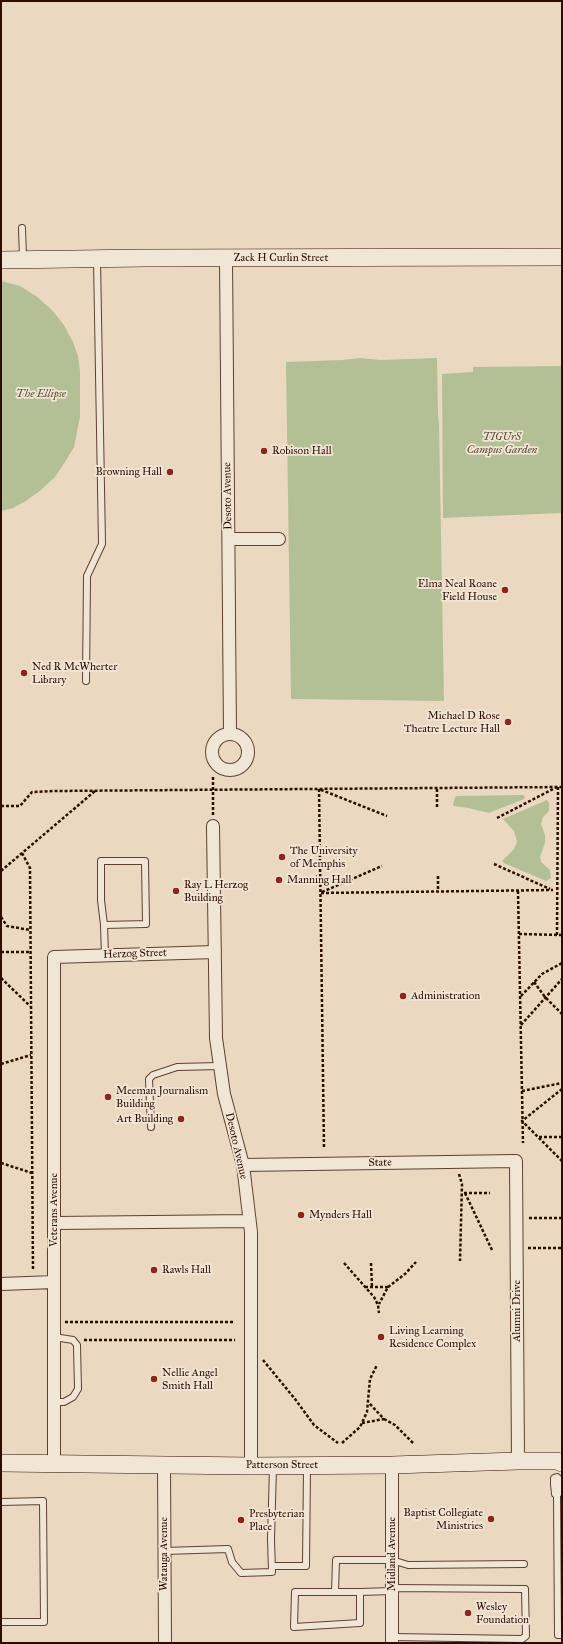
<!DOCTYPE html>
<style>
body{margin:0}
#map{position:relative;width:563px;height:1644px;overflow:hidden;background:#ead9c0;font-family:"IM FELL Great Primer",serif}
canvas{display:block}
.frame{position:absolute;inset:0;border:2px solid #2e0d01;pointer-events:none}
</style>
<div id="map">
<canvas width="563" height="1644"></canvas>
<div class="frame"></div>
</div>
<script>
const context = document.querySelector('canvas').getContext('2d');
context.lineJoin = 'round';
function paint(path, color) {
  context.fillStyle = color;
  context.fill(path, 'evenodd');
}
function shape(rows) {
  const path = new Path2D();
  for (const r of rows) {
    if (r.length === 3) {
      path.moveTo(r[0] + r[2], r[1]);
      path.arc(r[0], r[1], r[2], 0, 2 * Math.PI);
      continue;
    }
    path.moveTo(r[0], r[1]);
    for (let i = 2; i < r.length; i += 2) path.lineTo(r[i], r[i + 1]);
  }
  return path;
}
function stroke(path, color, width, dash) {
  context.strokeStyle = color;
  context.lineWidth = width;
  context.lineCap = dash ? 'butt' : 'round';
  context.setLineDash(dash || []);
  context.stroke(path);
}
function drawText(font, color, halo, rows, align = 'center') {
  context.font = font + ' "IM FELL Great Primer",serif';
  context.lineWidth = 3.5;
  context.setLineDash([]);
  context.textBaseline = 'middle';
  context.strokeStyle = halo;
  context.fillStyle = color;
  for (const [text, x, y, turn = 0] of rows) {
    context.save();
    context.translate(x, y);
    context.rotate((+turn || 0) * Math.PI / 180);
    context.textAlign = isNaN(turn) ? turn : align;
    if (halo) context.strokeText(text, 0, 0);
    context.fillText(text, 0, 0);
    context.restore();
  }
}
paint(shape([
 [1,281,20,286,36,296,52,310,64,325,73,342,78,356,80,371,80,417,74,447,65,462,55,477,41,490,26,501,13,508,1,511],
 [360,358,380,360,437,358,438,414,439,424,444,701,291,699,286,362,342,360],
 [562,366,562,513,443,518,442,374,473,372,473,367],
 [523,795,525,797,524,799,489,813,468,808,454,806,453,805,455,797,457,796],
 [547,800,549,803,549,811,543,817,541,824,545,835,545,843,540,857,541,862,550,870,551,878,546,881,504,863,502,861,514,849,517,842,514,831,503,819]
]), '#b3c095');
const lane = shape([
 [22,228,23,258],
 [86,681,87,576,102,544,97,260],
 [104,925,101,900,101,861,145,861,146,924,104,925,105,955],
 [151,1127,149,1079,153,1075,177,1067,220,1066],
 [54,1337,73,1340,77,1345,78,1389,73,1397,64,1402,54,1402],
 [557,1495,559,1493,559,1479,557,1477,554,1478,554,1484,555,1494,557,1495,558,1635,562,1635],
 [1,1502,43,1501,44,1622,1,1622],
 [164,1551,228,1549,232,1562,241,1573,272,1572,271,1539,273,1467],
 [272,1566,306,1566,307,1467],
 [392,1588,525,1589,526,1636,522,1639,392,1637],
 [335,1592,336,1560,392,1560,408,1565,524,1564],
 [360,1592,360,1623,294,1627,295,1592,360,1592,392,1591]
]);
const street = shape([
 [226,258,230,734],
 [229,539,279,539],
 [230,752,18],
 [213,826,216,1038,224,1094,243,1165,251,1232,251,1466],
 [243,1165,516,1161,518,1461],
 [55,1223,249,1221],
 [1,1284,54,1282],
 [54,1464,54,957,215,952],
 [164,1465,165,1643],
 [392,1643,392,1465]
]);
const secondary = shape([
 [1,260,146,258,562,257],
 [1,1463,251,1466,392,1465,518,1461,557,1461,562,1463]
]);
stroke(lane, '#5d4031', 8);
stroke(street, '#5d4031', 14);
stroke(secondary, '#2e0d01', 18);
stroke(shape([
 [213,777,213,816],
 [1,806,20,806,32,792,54,791,562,787],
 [437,807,437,788],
 [497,818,557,787],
 [22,853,30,868,33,1271],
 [494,864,550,889],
 [1,871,95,791],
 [438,876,438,891],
 [518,891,523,1143],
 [322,892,382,866],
 [321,893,553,890],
 [1,917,7,926,30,930],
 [519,934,562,935],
 [557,935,558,787],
 [1,952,30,952],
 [1,978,30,1006],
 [534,982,545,997,562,1014],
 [521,996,542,974,562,963],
 [521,1025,562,979],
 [1,1064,31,1055],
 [562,1089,522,1121,562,1161],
 [522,1091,562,1083],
 [539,1137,562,1137],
 [324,1147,319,789,387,816],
 [1,1163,32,1173],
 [459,1174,462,1184,460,1261],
 [464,1193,490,1193],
 [465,1193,492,1250],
 [529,1218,562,1218],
 [528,1248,562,1248],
 [344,1263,374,1297,378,1305,379,1313],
 [371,1263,372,1287],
 [365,1287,388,1287,379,1304],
 [388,1287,405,1274,416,1262],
 [65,1322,235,1322],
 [84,1340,235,1340],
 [263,1360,295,1399,314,1425,338,1443],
 [384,1419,395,1425,413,1443],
 [362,1423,384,1419,369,1403],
 [342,1443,360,1427,367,1412,370,1379,377,1365]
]), '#2e0d01', 2.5, [3, 2]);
stroke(lane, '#f1e6d6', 6);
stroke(street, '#f1e6d6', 12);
stroke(secondary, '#f1e6d6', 17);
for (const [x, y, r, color] of [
 [264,451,4,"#8f2418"],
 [170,472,4,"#8f2418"],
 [505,590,4,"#8f2418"],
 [24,673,4,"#8f2418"],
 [508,722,4,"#8f2418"],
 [282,857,4,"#8f2418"],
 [279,880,4,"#8f2418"],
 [176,891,4,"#8f2418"],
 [403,996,4,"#8f2418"],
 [108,1097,4,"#8f2418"],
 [181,1119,4,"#8f2418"],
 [301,1215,4,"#8f2418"],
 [154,1270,4,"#8f2418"],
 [381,1337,4,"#8f2418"],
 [154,1379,4,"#8f2418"],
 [491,1519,4,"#8f2418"],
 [241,1520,4,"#8f2418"],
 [468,1613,4,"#8f2418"]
]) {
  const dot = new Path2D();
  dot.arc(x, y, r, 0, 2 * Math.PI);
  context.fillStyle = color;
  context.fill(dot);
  stroke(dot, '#f1e6d6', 1.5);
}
drawText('11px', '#2e0d01', '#f1e6d6', [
 ["Zack H Curlin Street",281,258],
 ["Desoto Avenue",228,496,-91],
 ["Herzog Street",135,954,-2],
 ["Desoto Avenue",236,1146,77],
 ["State",380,1163,-1],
 ["Veterans Avenue",54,1210,-90],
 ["Alumni Drive",517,1311,-90],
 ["Patterson Street",282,1465],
 ["Watauga Avenue",164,1554,-90],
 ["Midland Avenue",392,1554,-90]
]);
drawText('italic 11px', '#5d4c35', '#f1e6d6', [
 ["The Ellipse",41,394],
 ["TIGUrS",502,437],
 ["Campus Garden",502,450]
]);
drawText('11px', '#2e0d01', '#f1e6d6', [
 ["Robison Hall",272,451],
 ["Browning Hall",162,472,"right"],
 ["Elma Neal Roane",497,584,"right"],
 ["Field House",497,597,"right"],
 ["Ned R McWherter",32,667],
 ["Library",32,680],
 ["Michael D Rose",500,716,"right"],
 ["Theatre Lecture Hall",500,729,"right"],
 ["The University",290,851],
 ["of Memphis",290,864],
 ["Manning Hall",287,880],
 ["Ray L Herzog",184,885],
 ["Building",184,898],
 ["Administration",411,996],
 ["Meeman Journalism",116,1091],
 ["Building",116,1104],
 ["Art Building",173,1119,"right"],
 ["Mynders Hall",309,1215],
 ["Rawls Hall",162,1270],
 ["Living Learning",389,1331],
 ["Residence Complex",389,1344],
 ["Nellie Angel",162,1373],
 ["Smith Hall",162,1386],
 ["Baptist Collegiate",483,1513,"right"],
 ["Ministries",483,1526,"right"],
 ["Presbyterian",249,1514],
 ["Place",249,1527],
 ["Wesley",476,1607],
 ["Foundation",476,1620]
], 'left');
</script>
